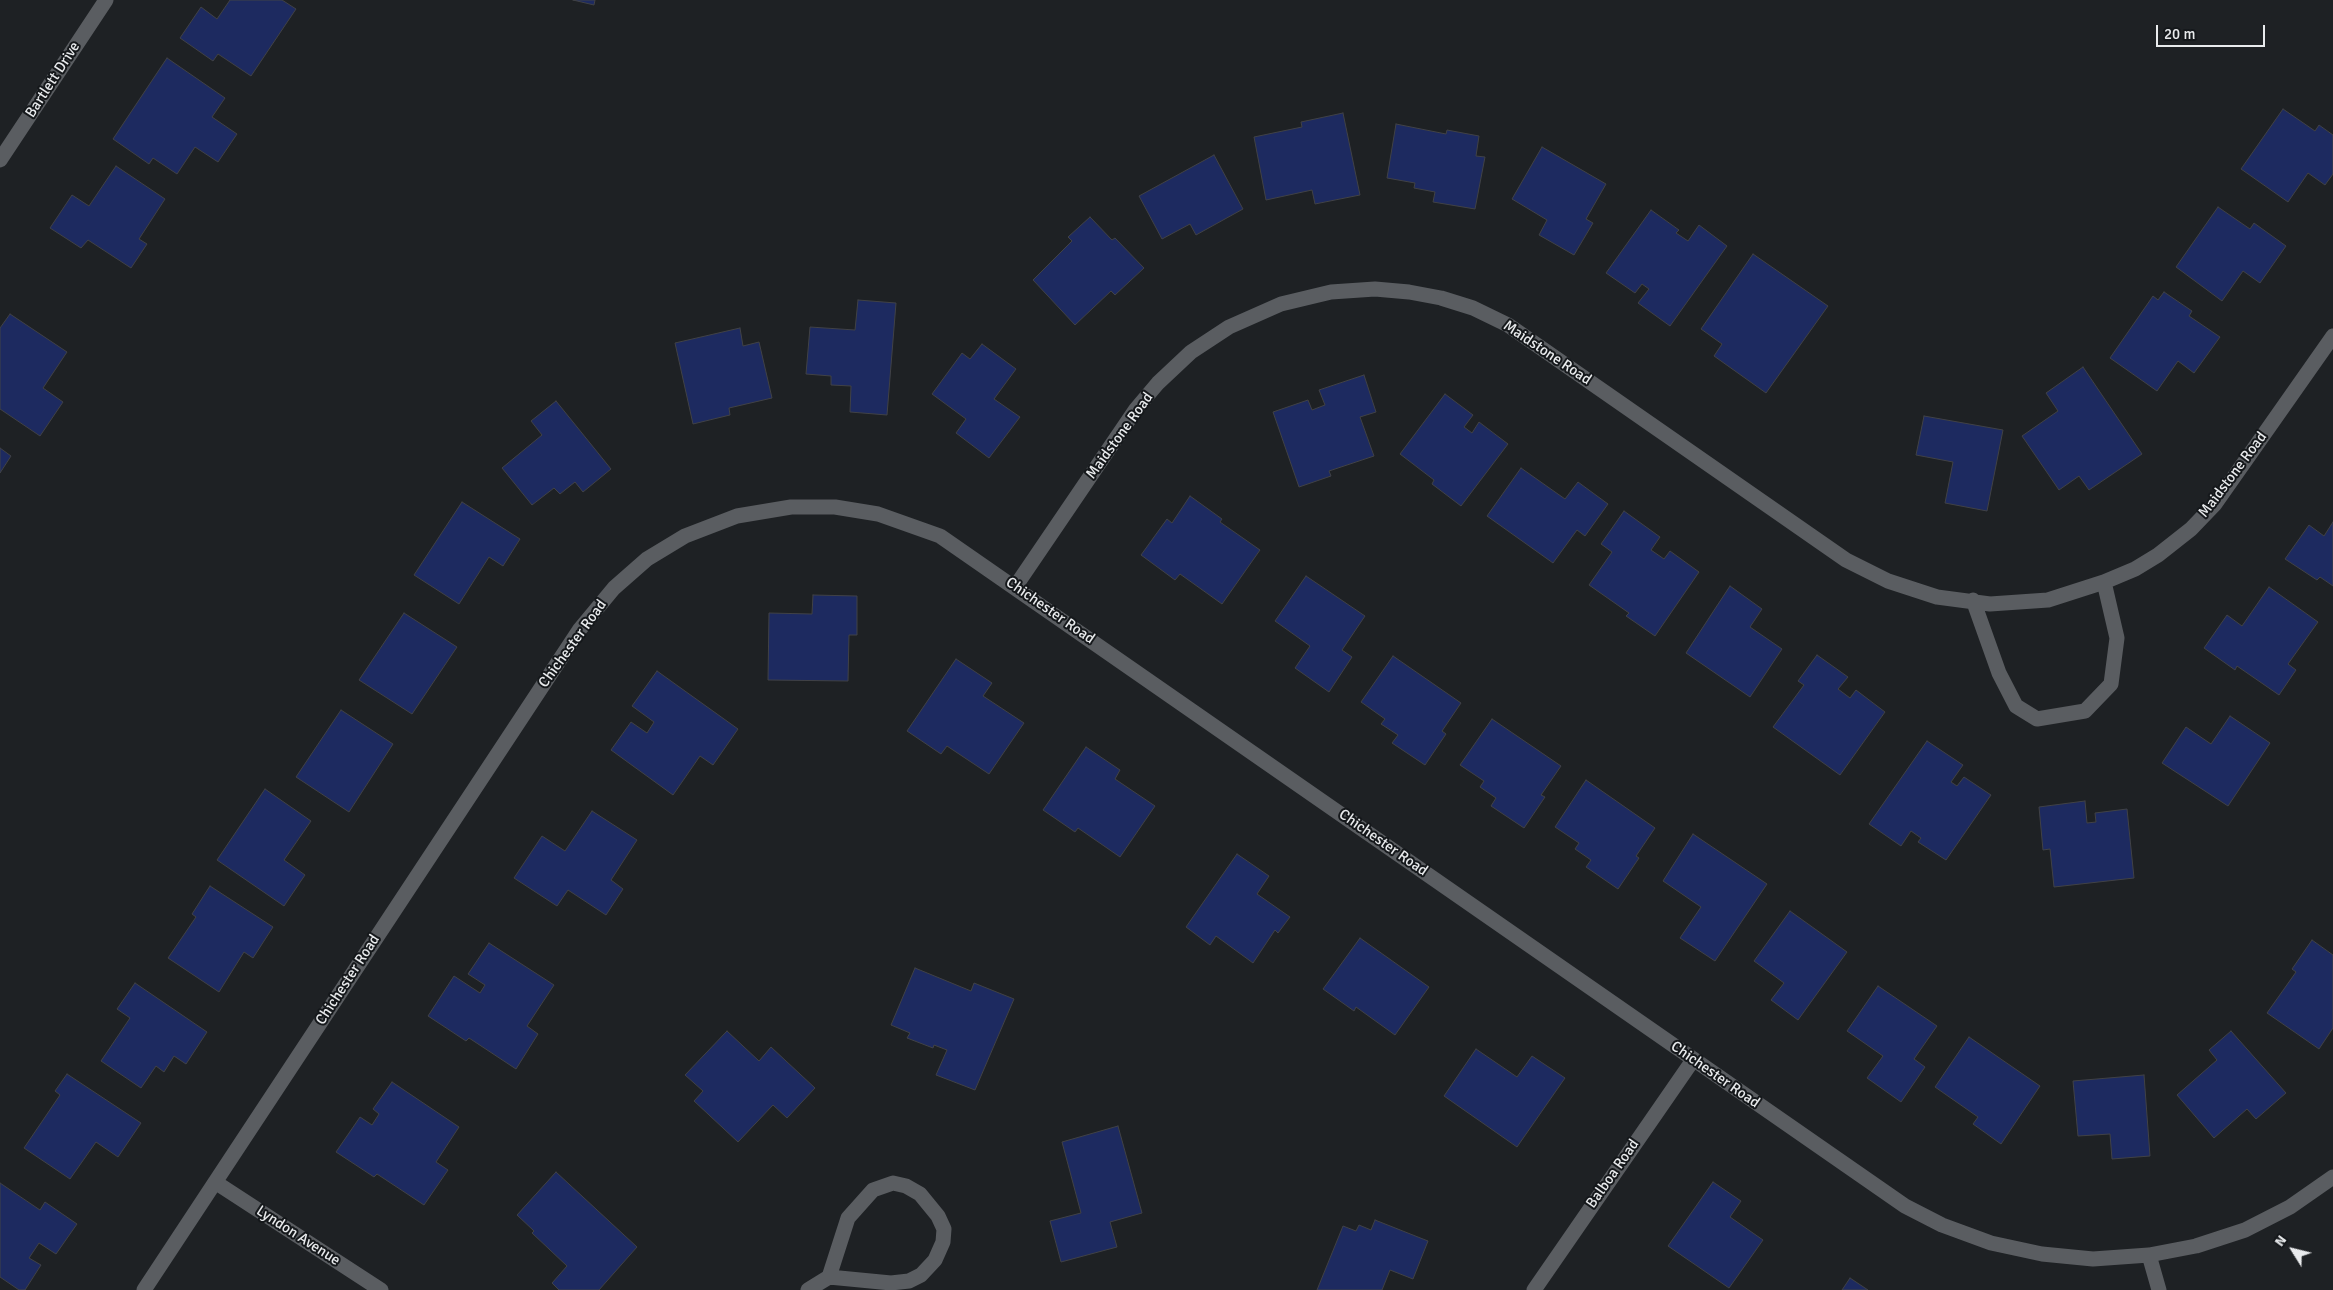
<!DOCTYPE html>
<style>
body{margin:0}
#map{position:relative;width:2333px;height:1290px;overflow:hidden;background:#1e2124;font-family:Signika,sans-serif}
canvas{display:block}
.north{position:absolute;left:2268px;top:1225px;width:50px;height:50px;-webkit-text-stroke:4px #15181b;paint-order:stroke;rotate:306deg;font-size:14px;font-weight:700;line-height:20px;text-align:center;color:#e9ebed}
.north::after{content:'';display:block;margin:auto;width:18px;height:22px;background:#e9ebed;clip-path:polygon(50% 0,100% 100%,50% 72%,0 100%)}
.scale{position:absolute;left:2156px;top:25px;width:109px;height:22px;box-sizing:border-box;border:2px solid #e9ebed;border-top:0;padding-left:6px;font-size:15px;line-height:18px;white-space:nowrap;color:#e9ebed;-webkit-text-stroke:4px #15181b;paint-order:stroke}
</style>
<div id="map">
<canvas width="2333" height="1290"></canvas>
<div class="north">N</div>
<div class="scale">20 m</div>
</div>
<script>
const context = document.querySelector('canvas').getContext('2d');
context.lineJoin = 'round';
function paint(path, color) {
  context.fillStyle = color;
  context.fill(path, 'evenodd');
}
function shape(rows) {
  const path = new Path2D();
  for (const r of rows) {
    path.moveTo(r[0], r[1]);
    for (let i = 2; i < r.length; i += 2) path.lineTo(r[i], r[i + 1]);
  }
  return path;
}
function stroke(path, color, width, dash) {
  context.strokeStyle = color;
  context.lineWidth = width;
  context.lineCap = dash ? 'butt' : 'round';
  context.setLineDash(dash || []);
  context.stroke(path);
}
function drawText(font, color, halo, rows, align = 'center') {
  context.font = font + ' Signika,sans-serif';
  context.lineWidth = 4;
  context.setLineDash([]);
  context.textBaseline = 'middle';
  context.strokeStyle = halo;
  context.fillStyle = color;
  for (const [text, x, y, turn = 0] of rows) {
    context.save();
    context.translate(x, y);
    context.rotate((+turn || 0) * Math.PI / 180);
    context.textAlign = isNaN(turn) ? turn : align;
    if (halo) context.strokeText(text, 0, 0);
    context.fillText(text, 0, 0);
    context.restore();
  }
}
const building = shape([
 [230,0,282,0,296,9,251,76,218,54,213,61,180,38,201,7,217,19,230,0],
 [573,0,595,0,594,5,573,0],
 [167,58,225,98,212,117,237,134,218,162,195,147,177,174,153,158,149,164,113,139,167,58],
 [2283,109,2315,131,2319,125,2333,135,2333,174,2325,185,2308,173,2288,202,2241,169,2283,109],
 [1343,113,1360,195,1315,204,1312,190,1266,200,1254,137,1302,127,1301,122,1343,113],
 [1396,124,1446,134,1447,130,1479,136,1476,156,1485,157,1475,209,1433,202,1435,192,1414,188,1415,183,1387,178,1396,124],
 [1542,147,1606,184,1586,219,1593,223,1574,255,1539,235,1547,220,1512,199,1542,147],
 [1214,155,1243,209,1196,235,1190,224,1162,239,1139,196,1214,155],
 [116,166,165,199,139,239,147,244,131,268,88,240,81,248,50,228,72,195,89,206,116,166],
 [2218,207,2250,229,2254,223,2286,246,2260,283,2243,271,2222,301,2176,267,2218,207],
 [1651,210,1679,230,1676,233,1688,241,1699,225,1727,246,1670,326,1638,303,1649,289,1642,284,1635,293,1606,273,1651,210],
 [1090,217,1112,240,1115,238,1144,268,1115,295,1111,291,1075,325,1033,280,1072,241,1068,237,1090,217],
 [1753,254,1828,306,1766,393,1714,356,1722,344,1701,329,1753,254],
 [2164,292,2192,311,2189,316,2220,337,2194,373,2178,361,2157,391,2110,358,2153,296,2158,300,2164,292],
 [858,300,896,303,887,415,850,412,851,386,831,385,831,376,806,374,810,327,855,330,858,300],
 [10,314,67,352,43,388,63,402,40,436,0,409,0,328,10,314],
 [740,328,743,346,759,342,772,398,729,408,730,415,693,424,675,343,740,328],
 [982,344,1016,369,994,399,1020,417,989,458,956,433,966,419,932,394,962,353,970,359,982,344],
 [2083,367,2142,454,2089,490,2079,476,2059,490,2022,436,2058,411,2046,393,2083,367],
 [1364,375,1376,412,1360,417,1374,456,1329,471,1331,476,1299,487,1273,412,1308,400,1312,410,1325,405,1319,390,1364,375],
 [1445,394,1473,415,1464,427,1472,433,1479,422,1508,444,1461,506,1432,484,1434,480,1400,454,1445,394],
 [556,401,611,469,583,492,575,482,560,494,554,488,532,505,502,468,542,435,531,421,556,401],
 [1924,416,2003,430,1987,511,1945,503,1953,462,1916,455,1924,416],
 [0,448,11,456,0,473,0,448],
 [1521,468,1565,499,1578,482,1608,504,1585,536,1577,530,1553,563,1487,516,1521,468],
 [1190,496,1222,519,1220,522,1260,550,1222,604,1180,574,1175,580,1141,555,1167,519,1172,523,1190,496],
 [462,502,520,539,503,566,489,557,459,604,414,575,462,502],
 [1624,511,1660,537,1651,550,1664,559,1670,551,1699,572,1655,636,1626,616,1629,613,1589,585,1612,552,1601,544,1624,511],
 [2333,522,2333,586,2320,577,2317,580,2285,559,2309,525,2324,536,2333,522],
 [1306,576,1365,616,1342,650,1352,657,1329,692,1295,668,1310,646,1275,621,1306,576],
 [1730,586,1762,609,1750,627,1782,649,1750,697,1686,653,1730,586],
 [2269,587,2318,622,2288,664,2296,670,2279,695,2237,666,2235,670,2204,648,2227,615,2242,626,2269,587],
 [813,595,857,596,857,635,849,635,848,681,768,680,769,613,812,614,813,595],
 [404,613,457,647,412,714,359,680,404,613],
 [1817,655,1848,677,1838,689,1850,698,1856,690,1885,712,1840,775,1773,727,1804,685,1798,681,1817,655],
 [1393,656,1461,703,1442,731,1446,734,1425,765,1392,743,1398,735,1381,724,1385,719,1361,702,1393,656],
 [956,659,992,683,983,696,1024,723,989,774,947,746,941,754,907,731,956,659],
 [657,671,738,729,713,765,700,756,673,795,611,750,631,722,647,733,654,722,632,706,657,671],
 [341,710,393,744,349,812,296,777,341,710],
 [2230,716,2270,743,2228,806,2162,763,2186,727,2211,744,2230,716],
 [1492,719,1561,766,1541,795,1545,797,1524,828,1491,806,1496,798,1480,787,1484,781,1460,765,1492,719],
 [1927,741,1963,765,1951,782,1957,786,1964,777,1991,795,1946,860,1918,842,1921,838,1911,831,1901,846,1869,824,1927,741],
 [1086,747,1120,770,1115,779,1155,806,1120,857,1078,828,1075,832,1043,810,1086,747],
 [1586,780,1655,828,1636,856,1639,858,1618,889,1586,867,1591,860,1575,849,1579,843,1555,827,1586,780],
 [265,789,311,821,284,860,305,875,284,906,217,860,265,789],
 [2085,801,2087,823,2096,822,2095,813,2127,809,2134,878,2054,887,2050,849,2043,850,2039,807,2085,801],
 [592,811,637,840,611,880,623,889,606,915,568,890,557,906,514,878,542,836,565,851,592,811],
 [1693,834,1767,884,1715,961,1680,938,1701,907,1663,881,1693,834],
 [1237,854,1269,876,1257,894,1290,917,1278,933,1275,930,1253,963,1216,936,1210,945,1186,927,1237,854],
 [210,886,273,927,253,958,244,952,219,992,168,958,196,917,192,914,210,886],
 [1790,911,1847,952,1798,1020,1771,1000,1784,983,1754,961,1790,911],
 [1360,938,1429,987,1395,1035,1356,1007,1354,1011,1323,989,1360,938],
 [2312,940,2333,955,2333,1028,2319,1049,2267,1013,2296,972,2292,969,2312,940],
 [489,943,554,985,527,1026,538,1034,516,1069,469,1038,466,1041,428,1016,454,976,480,993,485,985,468,974,489,943],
 [915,968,971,991,974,983,1014,999,975,1090,936,1075,947,1050,934,1045,933,1048,907,1038,910,1033,891,1025,915,968],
 [135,983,207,1032,186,1064,174,1056,164,1072,156,1066,141,1088,101,1061,130,1018,117,1009,135,983],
 [1878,986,1937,1026,1914,1059,1925,1067,1901,1102,1867,1078,1883,1056,1847,1031,1878,986],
 [727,1031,759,1061,771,1047,815,1088,787,1118,773,1105,738,1142,694,1101,703,1091,685,1075,727,1031],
 [2231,1031,2286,1093,2256,1119,2247,1109,2214,1138,2177,1095,2217,1060,2209,1050,2231,1031],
 [1969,1037,2040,1086,2001,1144,1973,1124,1978,1117,1935,1087,1969,1037],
 [1476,1049,1517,1077,1532,1056,1565,1078,1517,1147,1444,1096,1476,1049],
 [67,1074,141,1123,118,1157,96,1142,70,1179,24,1148,60,1095,55,1091,67,1074],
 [2144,1075,2150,1156,2112,1159,2110,1134,2078,1136,2073,1081,2144,1075],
 [392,1082,459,1127,436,1162,448,1170,424,1205,377,1174,374,1177,336,1152,360,1117,372,1125,379,1114,373,1109,392,1082],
 [1118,1126,1142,1213,1110,1222,1117,1247,1061,1262,1050,1221,1081,1213,1062,1142,1118,1126],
 [556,1172,637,1247,599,1290,559,1290,552,1283,567,1266,532,1233,534,1231,517,1215,556,1172],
 [1713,1182,1741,1201,1730,1217,1763,1240,1729,1288,1668,1246,1713,1182],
 [0,1183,40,1210,45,1202,77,1224,56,1254,39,1243,29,1258,41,1265,25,1290,19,1290,0,1277,0,1183],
 [1375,1220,1428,1241,1413,1279,1390,1270,1382,1290,1317,1290,1343,1226,1356,1231,1359,1225,1371,1230,1375,1220],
 [1850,1278,1868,1290,1842,1290,1850,1278]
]);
paint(building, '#1d2a60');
stroke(building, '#414246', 1);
stroke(shape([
 [0,160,106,0],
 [1015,587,1136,409,1158,383,1191,352,1229,327,1281,304,1331,292,1375,289,1409,292,1441,298,1473,308,1508,325,1846,560,1888,581,1937,597,1990,604,2048,600,2104,582,2135,569,2158,555,2191,529,2215,504,2333,336],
 [1973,600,1999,673,2016,706,2037,719,2085,711,2111,684,2117,638,2104,582],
 [215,1182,381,1290],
 [2149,1255,2159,1290],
 [144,1290,580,629,614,588,647,559,685,536,737,516,791,507,835,507,878,514,940,536,1905,1206,1942,1225,1991,1243,2042,1254,2093,1259,2149,1255,2196,1246,2245,1230,2290,1207,2333,1177],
 [808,1290,829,1277,848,1218,873,1190,893,1183,906,1186,920,1194,938,1216,944,1229,943,1242,935,1260,921,1275,909,1281,891,1283,829,1277],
 [1534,1290,1693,1060]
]), '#5a5d61', 15);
drawText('15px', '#e9ebed', '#15181b', [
 ["Bartlett Drive",53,80,-57],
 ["Maidstone Road",1547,353,34],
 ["Maidstone Road",1120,436,-54],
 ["Maidstone Road",2233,475,-53],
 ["Chichester Road",1050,611,35],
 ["Chichester Road",573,644,-54],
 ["Chichester Road",1383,843,35],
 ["Chichester Road",348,980,-57],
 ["Chichester Road",1715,1075,35],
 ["Balboa Road",1613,1174,-55],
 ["Lyndon Avenue",298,1236,33]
]);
</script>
